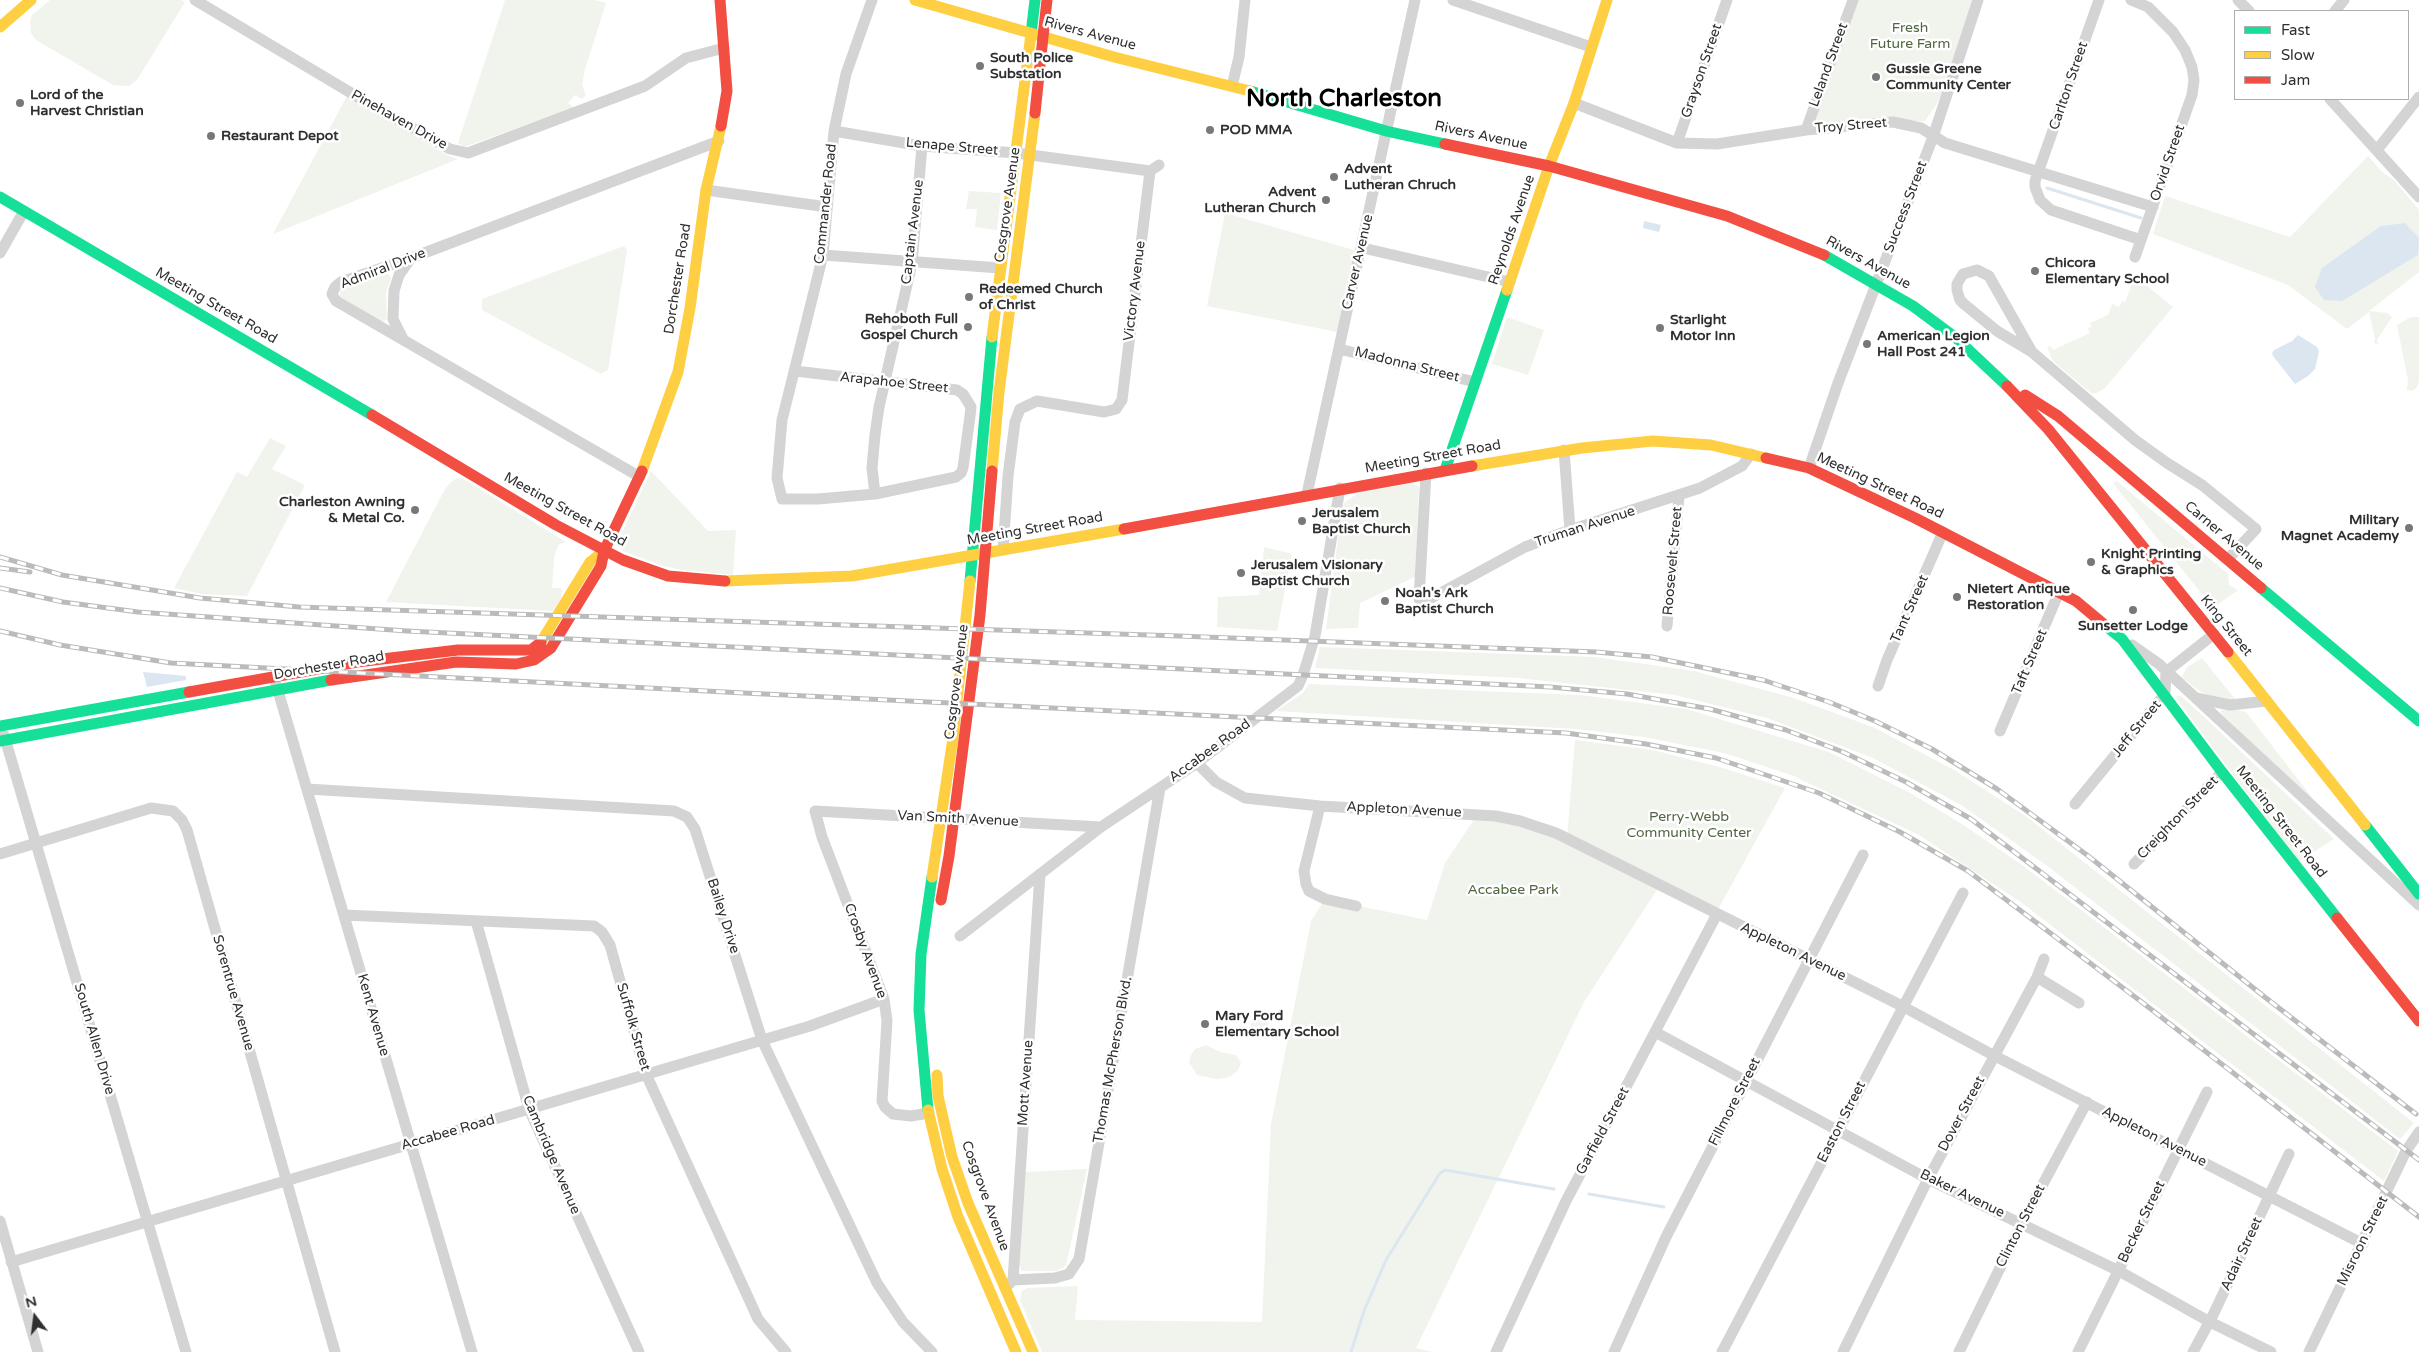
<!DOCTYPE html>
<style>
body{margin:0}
#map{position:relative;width:2419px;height:1352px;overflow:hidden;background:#fff;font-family:"Varela Round",sans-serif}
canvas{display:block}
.legend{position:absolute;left:2234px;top:10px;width:175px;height:90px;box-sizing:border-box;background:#fff;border:1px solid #acacac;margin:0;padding:6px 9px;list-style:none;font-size:15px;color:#2f2f2f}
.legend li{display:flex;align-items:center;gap:10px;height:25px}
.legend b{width:25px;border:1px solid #acacac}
.north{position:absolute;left:10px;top:1292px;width:50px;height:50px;-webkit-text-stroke:4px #fff;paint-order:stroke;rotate:345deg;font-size:14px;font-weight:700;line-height:20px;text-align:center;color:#2f2f2f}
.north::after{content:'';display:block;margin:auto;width:18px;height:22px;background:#2f2f2f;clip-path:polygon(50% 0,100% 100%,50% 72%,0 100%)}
</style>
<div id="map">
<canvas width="2419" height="1352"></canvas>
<ul class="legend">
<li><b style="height:6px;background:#16e098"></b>Fast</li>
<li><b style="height:6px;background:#ffcf43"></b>Slow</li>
<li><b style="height:6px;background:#f24e42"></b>Jam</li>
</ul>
<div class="north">N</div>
</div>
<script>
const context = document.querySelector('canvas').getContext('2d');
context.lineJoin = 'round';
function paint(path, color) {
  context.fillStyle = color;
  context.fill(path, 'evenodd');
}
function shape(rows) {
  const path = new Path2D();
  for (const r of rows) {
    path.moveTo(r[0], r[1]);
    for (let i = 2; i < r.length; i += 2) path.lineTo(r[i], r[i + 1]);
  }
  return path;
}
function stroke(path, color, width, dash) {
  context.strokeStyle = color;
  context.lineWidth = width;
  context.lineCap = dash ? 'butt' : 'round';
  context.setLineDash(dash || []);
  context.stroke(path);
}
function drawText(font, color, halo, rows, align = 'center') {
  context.font = font + ' "Varela Round",sans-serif';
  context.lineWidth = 5;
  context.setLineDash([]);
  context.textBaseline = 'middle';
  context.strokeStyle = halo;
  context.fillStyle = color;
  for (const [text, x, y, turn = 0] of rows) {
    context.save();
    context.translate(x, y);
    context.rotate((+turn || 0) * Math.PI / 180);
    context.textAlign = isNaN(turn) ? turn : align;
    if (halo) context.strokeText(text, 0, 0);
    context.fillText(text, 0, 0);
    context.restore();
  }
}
paint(shape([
 [50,0,181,0,185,2,137,80,129,86,124,86,113,85,36,40,31,33,30,21,32,15],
 [505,0,595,0,606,3,585,69,582,85,586,96,581,99,575,95,568,103,574,108,464,147,458,143],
 [1853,0,1977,0,1947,88,1925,121,1880,122,1807,129],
 [347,96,447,155,458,159,273,234],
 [2368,156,2382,172,2394,180,2419,210,2419,272,2369,311,2387,313,2392,317,2377,340,2378,344,2374,343,2375,339,2369,312,2347,329,2288,285,2153,234,2165,196,2290,237],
 [969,191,1001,193,997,230,975,227,977,209,966,209],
 [1225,213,1361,252,1342,333,1207,306],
 [624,246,627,250,608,370,601,374,482,310,482,299],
 [388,273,391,278,386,293,387,319,384,321,380,321,340,297,340,291,344,288],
 [2135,276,2173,307,2105,388,2097,393,2091,393,2053,361,2047,347,2051,346,2053,350,2090,333,2088,328,2092,327,2090,323,2108,315,2112,304,2119,307,2122,301,2125,302],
 [1507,317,1544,330,1528,375,1492,364],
 [2411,317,2419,317,2419,381,2417,387,2412,391,2407,390,2408,380,2397,325],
 [270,438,286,446,272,469,305,485,247,596,201,594,174,588,237,472,247,477],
 [651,471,708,531,736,530,733,575,682,570,663,566,623,551,620,537],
 [457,478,462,478,566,542,558,545,554,558,552,588,561,588,562,591,561,598,553,611,386,602,445,489,451,482],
 [2117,481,2228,574,2229,585,2238,590,2213,608,2113,483],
 [1410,482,1419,487,1415,577,1360,603,1358,628,1326,629,1342,509,1345,502,1363,490],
 [1264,547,1292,554,1277,631,1217,627,1218,597,1259,595],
 [1320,647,1595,657,1694,671,1794,698,1875,728,1954,770,2027,817,2414,1123,2400,1139,2046,865,1961,805,1873,758,1767,718,1675,695,1518,678,1315,668],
 [2202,658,2235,699,2234,701,2209,696,2198,690,2182,677,2187,667],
 [1309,684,1580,695,1686,709,1829,752,1912,794,1962,824,2022,865,2398,1151,2384,1181,2022,903,1919,835,1791,775,1724,753,1644,737,1576,729,1276,711,1303,693],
 [2177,696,2181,696,2202,715,2334,839,2298,862,2176,698],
 [2229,708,2246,712,2317,804,2247,739,2222,714,2221,711],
 [1575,740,1653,750,1723,768,1785,788,1716,913,1660,885,1584,1002,1416,1348,1432,1352,1042,1352,1020,1300,1022,1291,1027,1288,1078,1286,1075,1320,1262,1322,1271,1124,1311,921,1325,899,1427,920,1445,863,1477,815,1567,838],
 [1253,1011,1270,1014,1266,1038,1250,1035],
 [1206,1045,1220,1052,1236,1055,1241,1063,1238,1070,1231,1076,1225,1078,1216,1079,1197,1075,1189,1062,1191,1055,1195,1049],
 [1087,1169,1066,1265,1057,1271,1022,1271,1019,1264,1024,1172]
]), '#f0f4ed');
paint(shape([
 [1644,221,1661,225,1659,232,1643,228],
 [2405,223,2419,238,2418,255,2342,301,2324,300,2315,287,2322,268,2381,226],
 [2298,335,2317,347,2319,352,2315,369,2308,376,2295,384,2273,356,2272,353,2274,350,2292,341],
 [143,672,186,676,186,680,147,687]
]), '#dce6f0');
stroke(shape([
 [2047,188,2141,218],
 [1589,1194,1664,1207],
 [1351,1352,1364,1311,1386,1260,1440,1173,1445,1170,1554,1189]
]), '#dce6f0', 3);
stroke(shape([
 [195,0,368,103,450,149,468,153,645,86,686,58,724,48],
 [1453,0,1591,47],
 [2099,0,2035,181,2035,187,2040,200,2051,210,2141,240],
 [2131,0,2148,7,2173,32,2185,50,2192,67,2194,80,2192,95,2135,257],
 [2238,0,2249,11],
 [2335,11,2344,0],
 [1232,86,1239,57,1245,0],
 [2330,99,2419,197],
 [1574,103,1677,143,1717,144,1806,130,1893,122,1921,128,1945,143,2153,207],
 [1806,130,1853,0],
 [834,131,922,146,1016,153,1150,171,1159,165],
 [1677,143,1727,0],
 [2377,150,2419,97],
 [706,190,827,207],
 [1363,248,1510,282],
 [0,253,24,211],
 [823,255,1000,268],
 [403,339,393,319,394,291,399,275,411,258],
 [1339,349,1475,382],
 [2032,352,1989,276,1977,270,1963,274,1957,284,1957,290,1960,300,1964,304,1997,331,2032,352,2135,440,2167,463,2202,485,2256,529,2228,559],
 [795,371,957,390,963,394,971,407,970,416,963,468,961,473,956,477,875,494,818,499,782,499,777,478,782,420,823,255,834,131,846,74,872,0],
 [1564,450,1570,530],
 [1809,468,1838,383,1933,137,1978,0],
 [1426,473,1419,599,1424,602,1525,547,1570,530,1700,488,1742,466,1751,454],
 [640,477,336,301,332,294,335,287,341,282,411,258,719,141],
 [875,494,872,468,875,435,879,407,912,263,922,146],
 [1307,494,1415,0],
 [1003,550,1008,476,1015,422,1020,409,1037,401,1104,412,1116,409,1122,400,1150,171],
 [1667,626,1679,497],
 [2132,645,2159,664,2419,905],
 [276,684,472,1352],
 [1878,686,1887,660,1943,532],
 [2196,698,2230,705,2267,701],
 [2000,731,2059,592],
 [4,735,186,1352],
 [1197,763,1216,782,1245,798,1320,806,1496,816,1520,821,1556,833,1902,1006,1993,1055,2363,1244],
 [307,789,674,811,687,817,695,829,762,1040,877,1283,903,1322,932,1352],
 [2075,804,2165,694,2166,672,2214,634],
 [1320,806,1304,871,1306,884,1309,891,1325,899,1356,906],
 [0,854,151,808,173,811,182,820,187,830,335,1352],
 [2134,864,2222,772],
 [344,915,594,926,602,932,610,945,646,1074,758,1319,786,1352],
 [476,921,529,1109,639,1352],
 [960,936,1101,827,1197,763,1298,686,1303,675,1315,636,1340,488],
 [2037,977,2079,1003],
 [1655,1032,1928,1179,2119,1271,2210,1322,2271,1352],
 [929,1113,911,1116,893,1114,885,1107,882,1101,887,1021,884,999,822,837,815,811,1101,827],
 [0,1221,38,1352],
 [11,1262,810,1026,884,999],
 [1013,1280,1055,1278,1069,1274,1079,1259,1160,788],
 [1009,1284,1013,1280,1040,874],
 [1496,1352,1566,1201,1717,914],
 [1614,1352,1666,1237,1863,855],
 [1722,1352,1963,893],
 [1843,1352,1928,1179,2037,977,2044,959],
 [1959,1352,2022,1223,2087,1102],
 [2078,1352,2207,1092],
 [2193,1352,2213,1315,2289,1154],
 [2309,1352,2406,1151,2419,1132]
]), '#d4d4d4', 11);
stroke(shape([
 [1031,34,1035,0],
 [1250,91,1386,131,1445,144],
 [0,197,372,415],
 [1824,255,1913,306,1956,338,2007,386],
 [1445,470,1507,290],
 [970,581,992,337],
 [2261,588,2419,721],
 [2106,626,2122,639,2222,772,2337,918],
 [0,726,189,692],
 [0,741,331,680],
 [2365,825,2419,894],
 [928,1110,919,1010,921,954,932,877]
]), '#16e098', 11);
stroke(shape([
 [915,0,1114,57,1250,91],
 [0,27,31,0],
 [1507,290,1549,166,1574,103,1607,0],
 [992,337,1031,34],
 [1472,466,1582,448,1653,441,1711,445,1766,458],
 [642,471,678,372,690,308,706,190,721,126],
 [992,471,999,392,1035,113],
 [725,581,852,576,1124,529],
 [541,642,590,562,604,551],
 [2228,652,2365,825],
 [932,877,953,738,970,581],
 [937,1075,938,1096,952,1157,968,1203,1033,1352],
 [928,1110,942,1169,958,1217,1016,1352]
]), '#ffcf43', 11);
stroke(shape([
 [720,0,727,91,721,126],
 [1043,37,1047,0],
 [1035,113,1043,37],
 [1445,144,1549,166,1727,216,1824,255],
 [2007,386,2048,429,2228,652],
 [2025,395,2058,416,2261,588],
 [372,415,556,525,623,560,668,576,725,581],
 [1766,458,1809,468,1915,518,2076,601,2106,626],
 [1124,529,1472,466],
 [331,680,456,662,516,664,534,660,551,648,601,566,604,551,642,471],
 [189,692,357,662,458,650,531,650,541,642],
 [941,900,949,856,980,615,992,471],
 [2337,918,2419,1021]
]), '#f24e42', 11);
const rail = shape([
 [0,557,62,575,200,598,299,607,1179,636,1596,652,1652,657,1763,680,1829,702,1875,721,1932,749,1997,789,2087,855,2266,998,2416,1114],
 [0,568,30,572],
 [0,588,63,602,138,612,407,631,1550,687,1627,694,1710,709,1786,730,1843,752,1906,782,1971,819,2419,1160],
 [0,631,60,645,171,663,744,693,1566,733,1646,744,1716,758,1819,793,1900,832,1968,871,2143,1003,2419,1217]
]);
stroke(rail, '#bbb', 5);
stroke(rail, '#fff', 3, [9]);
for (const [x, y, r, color] of [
 [980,66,5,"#787878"],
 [1876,77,5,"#787878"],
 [20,103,5,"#787878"],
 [1210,130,5,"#787878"],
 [211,136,5,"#787878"],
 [1334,177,5,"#787878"],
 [1326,200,5,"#787878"],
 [2035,271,5,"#787878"],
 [969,297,5,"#787878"],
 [968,327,5,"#787878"],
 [1660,328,5,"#787878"],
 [1867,344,5,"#787878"],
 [415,510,5,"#787878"],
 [1302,521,5,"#787878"],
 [2409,528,5,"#787878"],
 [2091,562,5,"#787878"],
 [1241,573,5,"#787878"],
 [1957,597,5,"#787878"],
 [1385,601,5,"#787878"],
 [2133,610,5,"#787878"],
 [1205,1024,5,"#787878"]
]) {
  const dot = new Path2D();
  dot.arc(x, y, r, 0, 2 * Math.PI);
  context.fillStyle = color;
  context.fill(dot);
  stroke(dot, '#fff', 2);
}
drawText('14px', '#506641', '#fff', [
 ["Fresh",1910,28],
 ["Future Farm",1910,44],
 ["Perry-Webb",1689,817],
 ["Community Center",1689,833],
 ["Accabee Park",1513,890]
]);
drawText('14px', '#2f2f2f', '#fff', [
 ["Rivers Avenue",1090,34,15],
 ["Leland Street",1829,65,-70],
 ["Grayson Street",1702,71,-71],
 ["Carlton Street",2069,86,-71],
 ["Pinehaven Drive",399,120,29],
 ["Troy Street",1851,126,-5],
 ["Rivers Avenue",1481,136,12],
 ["Lenape Street",952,147,5],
 ["Orvid Street",2168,163,-71],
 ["Commander Road",826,204,-84],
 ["Cosgrove Avenue",1008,205,-82],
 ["Success Street",1906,207,-69],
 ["Reynolds Avenue",1512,230,-71],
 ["Captain Avenue",913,232,-83],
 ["Carver Avenue",1358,262,-77],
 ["Rivers Avenue",1868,263,29],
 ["Admiral Drive",383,269,-21],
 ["Dorchester Road",678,279,-81],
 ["Victory Avenue",1135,291,-83],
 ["Meeting Street Road",216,306,30],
 ["Madonna Street",1407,365,14],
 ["Arapahoe Street",894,383,6],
 ["Meeting Street Road",1433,457,-10],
 ["Meeting Street Road",1880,486,25],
 ["Meeting Street Road",565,510,29],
 ["Truman Avenue",1585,527,-18],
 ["Meeting Street Road",1035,529,-10],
 ["Carner Avenue",2224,536,40],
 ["Roosevelt Street",1673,561,-85],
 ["Tant Street",1910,609,-66],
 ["King Street",2226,626,51],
 ["Taft Street",2030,662,-67],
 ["Dorchester Road",329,666,-10],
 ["Cosgrove Avenue",957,682,-83],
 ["Jeff Street",2137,729,-51],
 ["Accabee Road",1210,751,-36],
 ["Appleton Avenue",1404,810,3],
 ["Creighton Street",2178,818,-46],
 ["Van Smith Avenue",958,819,3],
 ["Meeting Street Road",2281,822,52],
 ["Bailey Drive",723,916,72],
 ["Crosby Avenue",865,951,70],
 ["Appleton Avenue",1793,952,26],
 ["Sorentrue Avenue",233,993,74],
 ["Kent Avenue",373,1015,74],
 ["Suffolk Street",633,1027,74],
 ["South Allen Drive",94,1039,74],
 ["Thomas McPherson Blvd.",1113,1060,-80],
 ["Mott Avenue",1026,1083,-86],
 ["Fillmore Street",1735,1102,-63],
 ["Dover Street",1962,1114,-62],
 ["Easton Street",1842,1122,-63],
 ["Garfield Street",1603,1131,-62],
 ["Accabee Road",448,1133,-16],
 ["Appleton Avenue",2154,1137,27],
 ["Cambridge Avenue",551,1155,67],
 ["Baker Avenue",1962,1194,26],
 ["Cosgrove Avenue",985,1196,70],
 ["Becker Street",2142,1222,-64],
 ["Clinton Street",2021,1226,-63],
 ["Misroon Street",2363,1241,-64],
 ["Adair Street",2242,1254,-65]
]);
drawText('bold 14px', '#2f2f2f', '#fff', [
 ["South Police",990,58],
 ["Substation",990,74],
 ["Gussie Greene",1886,69],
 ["Community Center",1886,85],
 ["Lord of the",30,95],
 ["Harvest Christian",30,111],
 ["POD MMA",1220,130],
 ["Restaurant Depot",221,136],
 ["Advent",1344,169],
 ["Lutheran Chruch",1344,185],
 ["Advent",1316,192,"right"],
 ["Lutheran Church",1316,208,"right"],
 ["Chicora",2045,263],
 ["Elementary School",2045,279],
 ["Redeemed Church",979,289],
 ["of Christ",979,305],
 ["Rehoboth Full",958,319,"right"],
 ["Gospel Church",958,335,"right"],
 ["Starlight",1670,320],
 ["Motor Inn",1670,336],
 ["American Legion",1877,336],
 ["Hall Post 241",1877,352],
 ["Charleston Awning",405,502,"right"],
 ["& Metal Co.",405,518,"right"],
 ["Jerusalem",1312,513],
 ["Baptist Church",1312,529],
 ["Military",2399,520,"right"],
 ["Magnet Academy",2399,536,"right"],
 ["Knight Printing",2101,554],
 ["& Graphics",2101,570],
 ["Jerusalem Visionary",1251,565],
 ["Baptist Church",1251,581],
 ["Nietert Antique",1967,589],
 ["Restoration",1967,605],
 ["Noah's Ark",1395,593],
 ["Baptist Church",1395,609],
 ["Sunsetter Lodge",2133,626,"center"],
 ["Mary Ford",1215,1016],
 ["Elementary School",1215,1032]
], 'left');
drawText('bold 24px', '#000', '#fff', [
 ["North Charleston",1344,100]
]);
</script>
